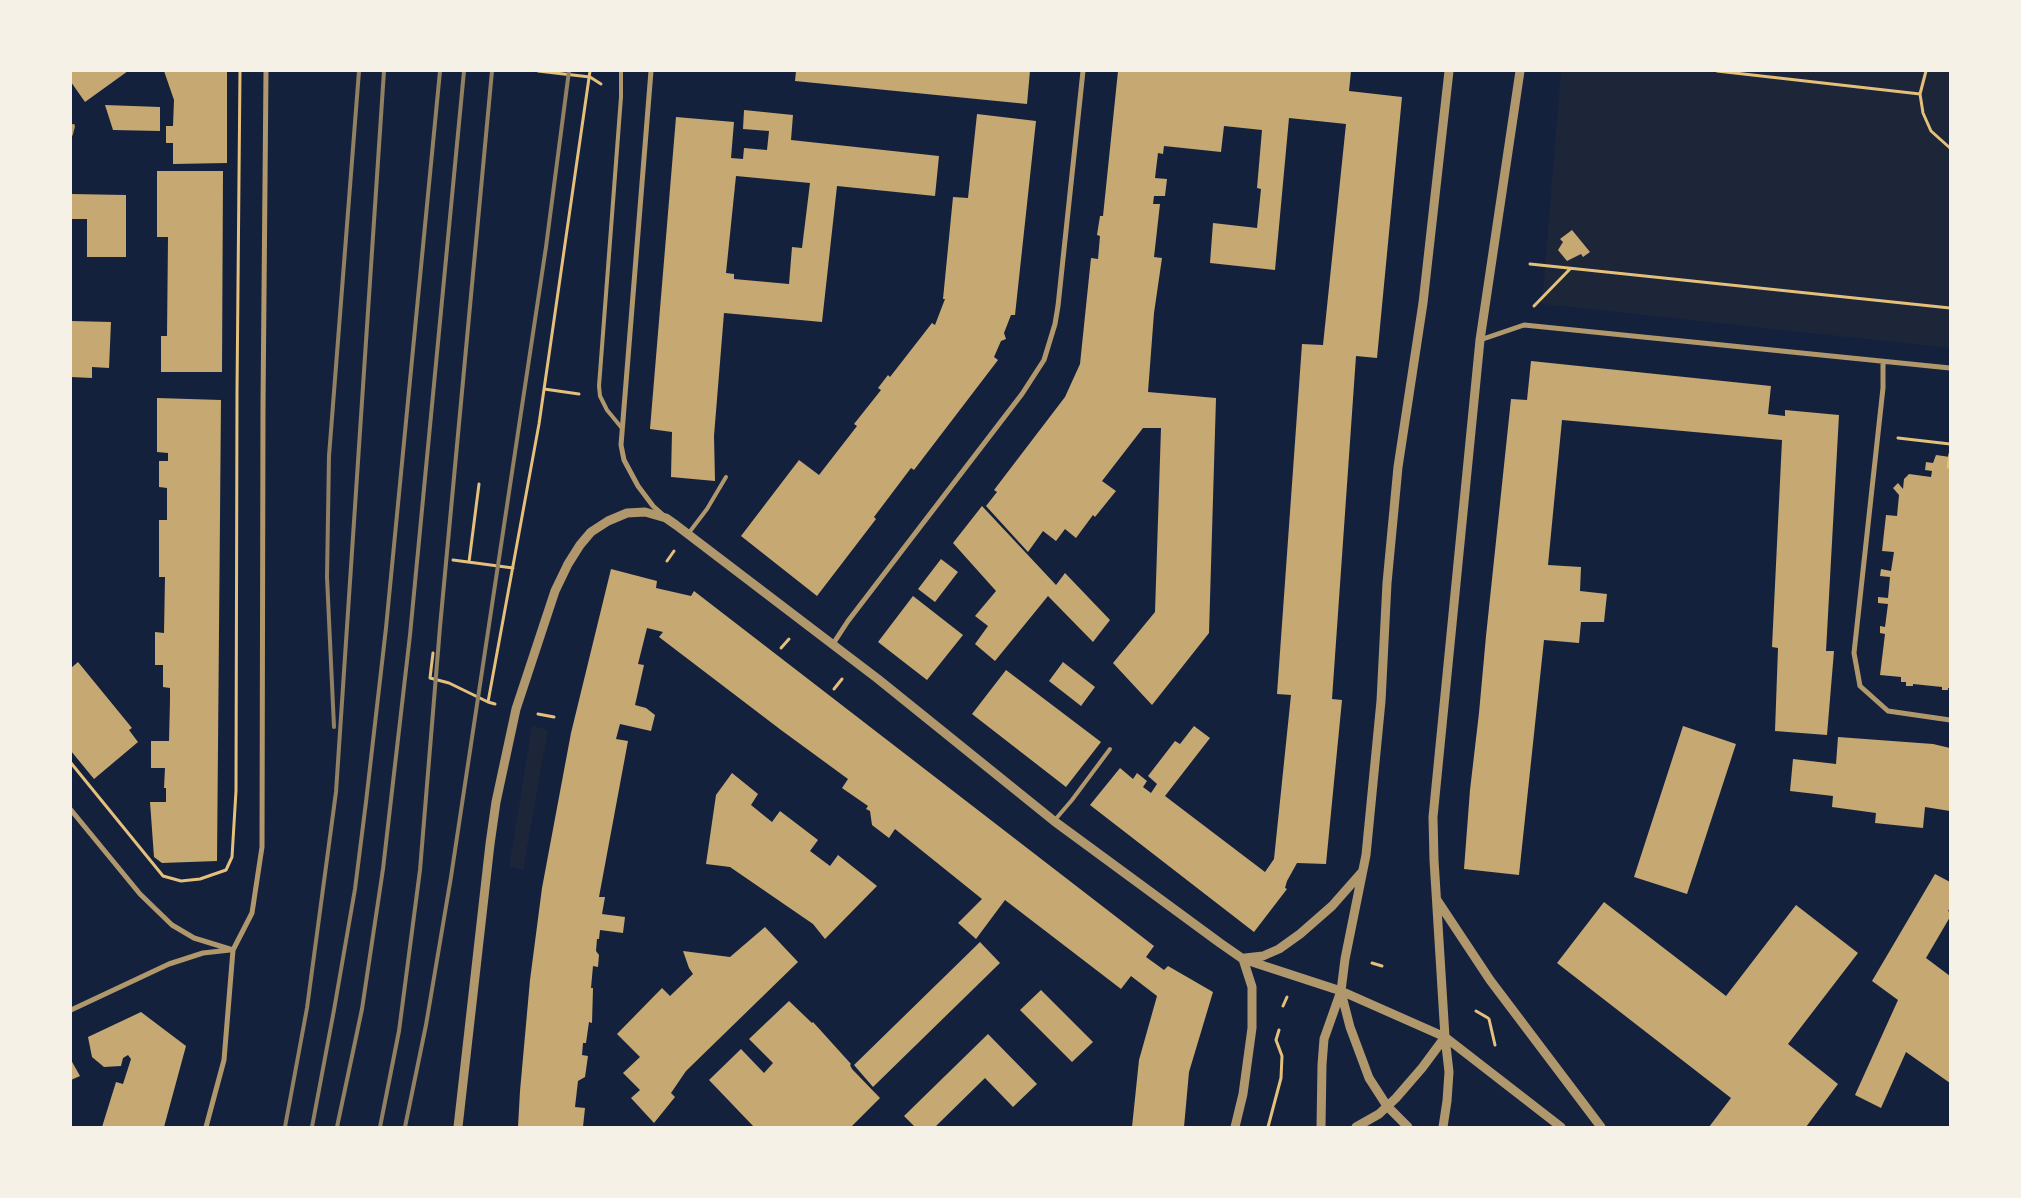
<!DOCTYPE html>
<style>
body{margin:0}
#map{position:relative;width:2021px;height:1198px;overflow:hidden;background:#14213d;font-family:"Work Sans",sans-serif}
canvas{display:block}
.frame{position:absolute;inset:0;border:72px solid #f6f1e7;pointer-events:none}
</style>
<div id="map">
<canvas width="2021" height="1198"></canvas>
<div class="frame"></div>
</div>
<script>
const context = document.querySelector('canvas').getContext('2d');
context.lineJoin = 'round';
function paint(path, color) {
  context.fillStyle = color;
  context.fill(path, 'evenodd');
}
function shape(rows) {
  const path = new Path2D();
  for (const r of rows) {
    path.moveTo(r[0], r[1]);
    for (let i = 2; i < r.length; i += 2) path.lineTo(r[i], r[i + 1]);
  }
  return path;
}
function stroke(path, color, width, dash) {
  context.strokeStyle = color;
  context.lineWidth = width;
  context.lineCap = dash ? 'butt' : 'round';
  context.setLineDash(dash || []);
  context.stroke(path);
}
paint(shape([
 [1561,71,1950,71,1950,348,1542,304],
 [532,726,548,730,523,870,509,867]
]), '#1d2539');
paint(shape([
 [71,71,128,71,85,102,71,82],
 [164,71,227,71,227,163,173,164,173,143,166,143,166,126,173,126,174,100],
 [796,71,1030,71,1027,104,795,81],
 [1118,71,1351,71,1349,91,1402,97,1377,358,1356,356,1332,699,1342,700,1326,864,1297,863,1287,881,1285,888,1287,889,1254,932,1090,805,1120,768,1133,779,1137,773,1147,781,1143,787,1151,793,1157,784,1148,776,1175,741,1180,744,1194,726,1210,738,1165,796,1265,872,1274,859,1291,695,1277,694,1302,344,1323,345,1346,124,1289,118,1275,270,1210,263,1213,223,1257,228,1261,189,1257,188,1262,130,1224,126,1221,152,1164,146,1163,154,1158,153,1155,178,1167,179,1165,196,1154,196,1153,204,1160,204,1154,257,1162,258,1154,313,1148,392,1216,398,1209,633,1152,705,1113,663,1155,612,1161,428,1143,428,1102,481,1116,491,1095,517,1093,515,1076,538,1065,529,1056,541,1043,531,1028,552,986,506,997,492,994,490,1065,397,1080,364,1091,258,1098,259,1100,236,1097,235,1100,216,1103,216],
 [105,105,160,107,160,131,113,130],
 [744,110,793,115,791,140,939,156,935,196,837,186,822,322,724,313,714,436,715,481,671,477,672,432,650,429,676,117,734,122,731,158,743,159,744,148,767,150,769,131,743,129],
 [736,176,810,183,802,248,792,247,789,284,734,279,734,274,726,273],
 [977,114,1036,121,1015,315,1011,315,1004,333,1006,339,1001,341,994,357,998,360,914,470,911,468,874,517,876,519,817,596,741,536,799,460,819,475,857,426,854,424,881,390,878,388,888,375,890,377,932,323,935,325,945,299,943,299,953,197,968,198],
 [157,171,223,171,222,372,161,372,161,336,167,336,168,237,157,237],
 [71,194,126,195,126,257,87,257,87,219,71,219],
 [1572,230,1590,252,1583,257,1581,254,1567,261,1558,250,1563,242,1560,239],
 [71,321,111,322,109,368,92,367,92,378,71,377],
 [1531,361,1771,386,1768,414,1785,416,1785,410,1839,415,1826,651,1834,651,1827,735,1775,731,1778,648,1772,647,1782,440,1562,420,1548,565,1581,567,1580,591,1607,594,1604,622,1581,622,1579,643,1544,640,1519,875,1464,869,1470,790,1479,713,1486,636,1511,399,1527,400],
 [157,398,221,400,217,861,162,863,154,857,150,802,166,802,166,788,164,788,165,768,151,768,151,741,169,741,170,700,170,688,163,687,163,665,155,665,155,632,164,633,165,577,159,577,159,520,167,520,167,488,159,487,159,461,168,461,168,453,157,452],
 [1936,455,1950,457,1950,688,1948,688,1948,690,1942,690,1942,687,1913,684,1913,686,1906,686,1906,682,1901,682,1901,677,1880,675,1885,634,1880,633,1880,626,1885,627,1888,604,1878,603,1878,597,1888,598,1890,577,1880,576,1881,569,1891,571,1894,552,1882,551,1886,515,1897,516,1899,495,1893,488,1898,483,1903,489,1904,479,1909,474,1931,477,1932,471,1925,470,1926,462,1933,463],
 [982,506,1056,585,1065,573,1110,620,1093,642,1048,596,995,661,975,644,988,626,975,616,996,591,953,543],
 [941,559,958,572,935,602,918,589],
 [611,569,657,581,656,588,691,596,694,591,1154,946,1146,957,1164,970,1168,966,1213,992,1189,1072,1184,1127,1132,1127,1139,1060,1157,996,1131,976,1121,989,1005,900,976,939,958,923,982,899,895,829,889,838,872,825,870,811,866,809,868,806,842,788,848,779,781,730,659,637,663,632,647,628,638,664,644,665,635,705,646,708,655,715,651,731,620,724,616,739,628,741,599,897,605,897,602,914,625,917,623,933,600,930,599,939,597,939,596,951,599,955,598,967,593,966,591,988,593,988,592,1023,589,1022,586,1043,583,1043,582,1055,588,1056,585,1077,578,1081,575,1107,585,1108,583,1127,518,1127,520,1091,530,980,542,888,571,733],
 [913,596,963,635,927,680,878,642],
 [78,662,132,728,129,730,138,742,94,779,71,751,71,668],
 [1063,662,1095,687,1081,706,1049,681],
 [1006,670,1101,742,1066,787,972,714],
 [1683,726,1736,744,1687,894,1634,877],
 [1838,737,1933,744,1950,748,1950,811,1925,807,1923,828,1875,823,1876,813,1832,807,1833,796,1790,791,1793,759,1836,764],
 [732,773,758,794,751,805,772,822,780,811,818,840,810,851,830,866,838,855,877,886,825,939,813,924,730,867,706,864,716,795],
 [1935,874,1950,882,1950,908,1948,911,1950,912,1950,917,1926,958,1950,976,1950,1083,1906,1052,1881,1108,1855,1095,1898,1000,1872,981],
 [1604,902,1726,996,1796,905,1858,953,1788,1044,1838,1084,1806,1127,1709,1127,1731,1098,1557,963],
 [765,927,798,962,686,1071,671,1093,675,1097,654,1123,631,1098,640,1090,623,1073,640,1057,617,1034,662,988,670,996,693,974,689,968,683,951,730,957],
 [980,942,1000,963,873,1087,854,1065],
 [1041,990,1093,1042,1072,1062,1020,1010],
 [789,1001,812,1023,813,1022,851,1064,850,1065,852,1069,880,1098,851,1127,754,1127,709,1080,741,1049,764,1073,773,1063,749,1039],
 [141,1012,186,1046,164,1127,102,1127,116,1082,123,1084,131,1059,128,1055,123,1058,121,1066,104,1067,92,1057,88,1037],
 [988,1034,1037,1084,1013,1107,985,1078,935,1127,915,1127,904,1116],
 [71,1060,80,1076,71,1080]
]), '#c6a872');
stroke(shape([
 [538,71,590,77,601,84],
 [1717,71,1920,94],
 [1926,71,1920,94,1923,113,1931,131,1950,148],
 [1530,264,1950,308],
 [1534,306,1570,269],
 [544,389,579,394],
 [1898,438,1950,444],
 [1948,467,1950,454],
 [453,560,513,568],
 [667,561,674,551],
 [469,562,479,484],
 [781,648,789,639],
 [433,653,430,678,449,683,488,702,495,704],
 [834,689,842,679],
 [488,702,539,424,590,71],
 [538,714,554,717],
 [71,763,163,876,181,881,200,879,226,870,232,857,236,791,237,392,240,71],
 [1372,963,1382,966],
 [1283,1006,1287,997],
 [1476,1011,1488,1018],
 [1489,1019,1495,1045],
 [1268,1127,1281,1078,1282,1056,1276,1040,1279,1030]
]), '#e5c07b', 3);
stroke(shape([
 [621,71,621,97,599,386,600,396,607,410,621,427],
 [71,134,73,126],
 [688,534,707,509,726,477],
 [1054,821,1072,800,1110,749]
]), '#b1986c', 4);
stroke(shape([
 [651,71,621,445,624,460,638,486,653,506,664,516],
 [1480,340,1524,325,1950,368],
 [1883,363,1883,388,1854,653,1860,686,1888,711,1950,720],
 [833,644,848,621,1022,394,1044,360,1055,324,1058,306,1083,71],
 [71,810,140,894,172,925,194,938,233,950],
 [71,1010,169,964,203,953,230,950],
 [206,1127,224,1060,233,950,252,913,262,847,263,406,266,71]
]), '#b1986c', 5);
stroke(shape([
 [1437,900,1490,980,1601,1127],
 [1245,958,1263,956,1279,949,1300,934,1332,906,1362,872],
 [1341,992,1350,1027,1369,1078,1387,1106,1408,1127],
 [458,1127,490,844,496,802,516,709,555,591,568,564,580,545,591,532,608,521,627,513,645,512,666,518,676,525,878,679,1054,821,1220,943,1243,959,1341,991,1445,1037,1561,1127],
 [1235,1127,1243,1094,1252,1028,1252,987,1243,959],
 [1321,1127,1322,1065,1324,1039,1341,991,1345,959,1366,855,1381,701,1387,583,1398,467,1423,303,1449,71],
 [1356,1127,1379,1114,1396,1098,1422,1068,1445,1037],
 [1443,1127,1447,1101,1449,1072,1445,1037,1434,860,1433,817,1480,340,1520,71]
]), '#b1986c', 9);
stroke(shape([
 [334,727,327,577,329,456,359,71],
 [285,1127,307,1008,336,792,384,71],
 [312,1127,334,1010,355,889,366,802,386,628,440,71],
 [337,1127,362,1009,383,869,410,635,464,71],
 [380,1127,399,1031,420,870,440,627,492,71],
 [405,1127,426,1025,451,877,546,247,569,71]
]), '#918062', 4);
</script>
